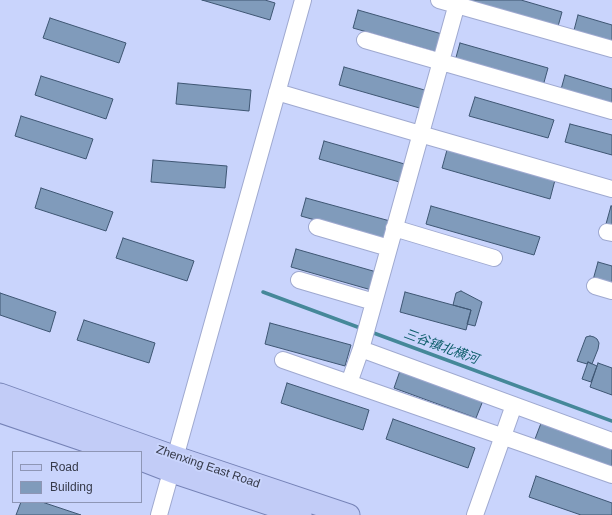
<!DOCTYPE html>
<meta charset="utf-8">
<style>
body{margin:0}
#map{position:relative;width:612px;height:515px;overflow:hidden;background:#c9d4fc;font-family:Arial,sans-serif}
canvas{display:block}
.legend{position:absolute;left:12px;top:451px;width:130px;height:52px;box-sizing:border-box;background:#c9d4fc;border:1px solid #8e96b5;margin:0;padding:5px 7px;list-style:none;font-size:12px;color:#363a4a}
.legend li{display:flex;align-items:center;gap:8px;height:20px}
.legend b{width:20px;border:1px solid #8e96b5}
</style>
<div id="map">
<canvas width="612" height="515"></canvas>
<ul class="legend">
<li><b style="height:5px;background:#c2ccf7"></b>Road</li>
<li><b style="height:11px;background:#809bbb"></b>Building</li>
</ul>
</div>
<script>
const context = document.querySelector('canvas').getContext('2d');
context.lineJoin = 'round';
function shape(rows) {
  const path = new Path2D();
  for (const r of rows) {
    path.moveTo(r[0], r[1]);
    for (let i = 2; i < r.length; i += 2) path.lineTo(r[i], r[i + 1]);
  }
  return path;
}
function stroke(path, color, width, dash) {
  context.strokeStyle = color;
  context.lineWidth = width;
  context.lineCap = dash ? 'butt' : 'round';
  context.setLineDash(dash || []);
  context.stroke(path);
}
function paint(path, color) {
  context.fillStyle = color;
  context.fill(path, 'evenodd');
}
function drawText(font, color, halo, rows, align = 'center') {
  context.font = font + ' Arial,"Noto Sans SC",sans-serif';
  context.lineWidth = 4;
  context.setLineDash([]);
  context.textBaseline = 'middle';
  context.strokeStyle = halo;
  context.fillStyle = color;
  for (const [text, x, y, turn = 0] of rows) {
    context.save();
    context.translate(x, y);
    context.rotate((+turn || 0) * Math.PI / 180);
    context.textAlign = isNaN(turn) ? turn : align;
    if (halo) context.strokeText(text, 0, 0);
    context.fillText(text, 0, 0);
    context.restore();
  }
}
stroke(shape([
 [263,292,363,329],
 [371,332,612,421]
]), '#458899', 3.5);
const building = shape([
 [202,0,265,0,275,3,270,20,202,0],
 [468,0,521,0,562,12,557,30,468,0],
 [358,10,442,34,437,52,353,28,358,10],
 [578,15,612,25,612,45,573,34,578,15],
 [50,18,126,43,119,63,43,38,50,18],
 [460,43,548,68,543,86,455,61,460,43],
 [344,67,428,91,423,109,339,85,344,67],
 [565,75,612,89,612,108,560,93,565,75],
 [41,76,113,99,106,119,35,95,41,76],
 [178,83,251,90,249,111,176,104,178,83],
 [475,97,554,120,548,138,469,116,475,97],
 [21,116,93,139,86,159,15,136,21,116],
 [570,124,612,135,612,155,565,142,570,124],
 [324,141,408,165,403,183,319,159,324,141],
 [447,150,555,180,550,199,442,168,447,150],
 [153,160,227,166,225,188,151,182,153,160],
 [41,188,113,212,106,231,35,208,41,188],
 [306,198,390,221,385,240,301,216,306,198],
 [431,206,540,237,534,255,426,224,431,206],
 [611,206,612,206,612,226,606,224,611,206],
 [123,238,194,261,187,281,116,258,123,238],
 [296,249,380,273,375,291,291,267,296,249],
 [598,262,612,266,612,286,593,280,598,262],
 [461,291,482,302,475,326,467,324,471,310,453,305,456,293,461,291],
 [405,292,471,310,466,330,400,312,405,292],
 [0,293,56,312,50,332,0,315,0,293],
 [84,320,155,343,149,363,77,340,84,320],
 [270,323,351,345,345,366,265,344,270,323],
 [590,336,594,337,597,339,599,343,598,349,592,364,588,362,587,364,577,361,586,337,590,336],
 [588,362,597,366,591,382,582,379,588,362],
 [598,363,612,368,612,395,590,387,598,363],
 [401,368,484,398,476,418,394,388,401,368],
 [287,383,369,410,363,430,281,403,287,383],
 [543,418,612,444,612,467,535,439,543,418],
 [393,419,475,448,468,468,386,439,393,419],
 [536,476,612,503,612,515,581,515,529,497,536,476],
 [21,502,42,502,81,515,16,515,21,502]
]);
paint(building, '#809bbb');
stroke(building, '#3e5673', 1);
const minor = shape([
 [439,0,612,49],
 [458,0,361,349,612,441],
 [365,40,612,111],
 [277,92,420,134,612,189],
 [317,227,389,248],
 [394,228,494,258],
 [607,232,612,233],
 [299,280,374,302],
 [595,286,612,291],
 [283,360,527,445,612,475],
 [349,383,361,349],
 [159,515,303,0],
 [475,515,514,405]
]);
const major = shape([
 [0,394,176,457,349,515],
 [0,412,118,452],
 [141,460,172,472,301,515]
]);
stroke(minor, '#9fa9d0', 18);
stroke(major, '#7683b7', 23);
stroke(minor, '#fff', 16);
stroke(major, '#c2ccf7', 21);
drawText('12px', '#363a4a', '#c9d4fc', [
 ["Zhenxing East Road",208,467,19]
]);
drawText('italic 13px', '#0b5c69', '#c9d4fc', [
 ["三谷镇北横河",441,347,20]
]);
</script>
